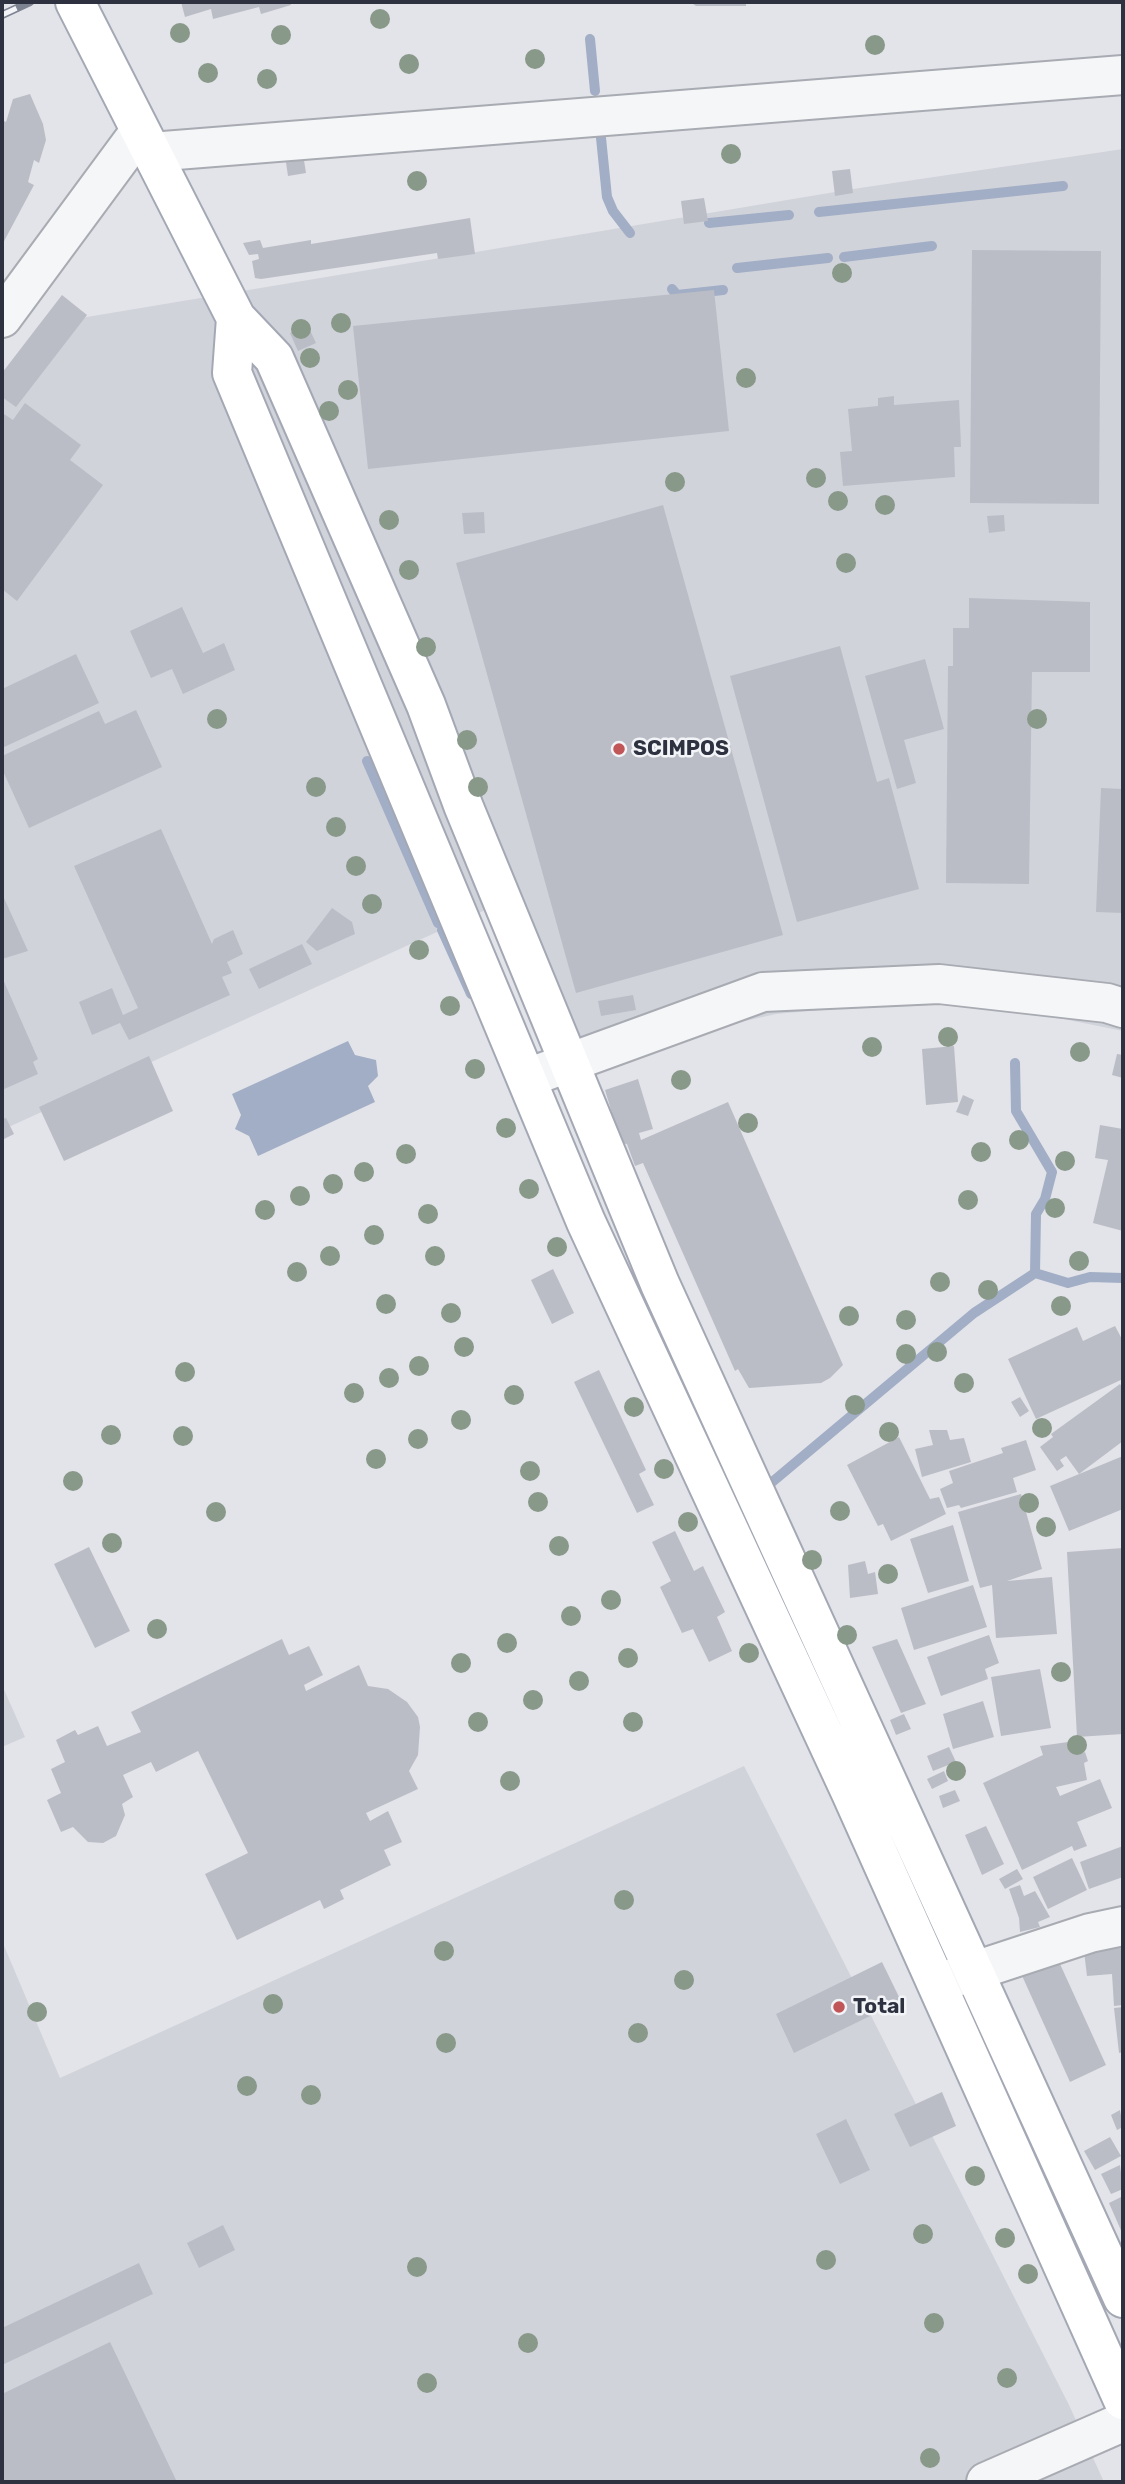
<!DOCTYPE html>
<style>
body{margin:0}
#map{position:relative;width:1125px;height:2484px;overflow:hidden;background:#e3e4e9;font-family:Rubik,sans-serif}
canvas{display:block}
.frame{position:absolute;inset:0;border:4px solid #2d3140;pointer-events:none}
</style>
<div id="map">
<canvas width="1125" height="2484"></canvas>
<div class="frame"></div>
</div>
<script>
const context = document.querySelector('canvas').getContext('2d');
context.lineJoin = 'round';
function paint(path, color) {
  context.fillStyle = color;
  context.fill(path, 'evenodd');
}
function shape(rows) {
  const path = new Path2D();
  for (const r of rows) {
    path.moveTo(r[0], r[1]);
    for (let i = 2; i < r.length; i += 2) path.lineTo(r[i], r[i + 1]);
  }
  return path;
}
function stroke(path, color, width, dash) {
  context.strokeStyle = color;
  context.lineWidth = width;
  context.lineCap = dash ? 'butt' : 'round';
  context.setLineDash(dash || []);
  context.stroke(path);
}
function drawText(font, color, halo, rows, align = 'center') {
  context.font = font + ' Rubik,sans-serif';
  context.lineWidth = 5;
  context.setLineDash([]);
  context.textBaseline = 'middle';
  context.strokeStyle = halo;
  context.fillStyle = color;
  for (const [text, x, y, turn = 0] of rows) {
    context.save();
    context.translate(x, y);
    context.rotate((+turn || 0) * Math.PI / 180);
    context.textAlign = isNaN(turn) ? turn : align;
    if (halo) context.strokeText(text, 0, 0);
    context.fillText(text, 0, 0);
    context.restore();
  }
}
paint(shape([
 [1123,149,1123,1031,1024,1011,919,1001,776,1014,562,1062,492,907,2,1130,2,375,39,325,853,189],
 [2,1685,25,1737,2,1747],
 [744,1766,1069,2405,1104,2482,2,2482,2,1941,60,2078]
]), '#d1d3db');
paint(shape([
 [348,1041,355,1055,376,1060,378,1076,368,1086,375,1102,258,1156,249,1136,235,1129,241,1115,232,1094]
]), '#a2aec5');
stroke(shape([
 [590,39,595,91],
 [600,128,607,197,613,211,630,233],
 [819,212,1063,186],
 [709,223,789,215],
 [844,257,932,246],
 [737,268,828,258],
 [672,289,677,295,723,290],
 [367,761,438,923],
 [442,930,471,994],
 [1015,1063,1016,1111,1052,1172,1045,1199,1036,1214,1035,1273],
 [1035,1273,1068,1283,1090,1277,1123,1278],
 [761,1482,771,1483,974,1313,1035,1273]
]), '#a2aec5', 10);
paint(shape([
 [181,2,290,2,291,5,261,14,259,7,213,19,211,9,185,17],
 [690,2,746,2,746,6,696,6],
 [30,94,43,124,46,140,39,163,34,160,28,182,34,185,2,245,2,120,6,122,13,99],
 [303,154,306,173,288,176,285,156],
 [850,169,853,193,835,196,832,171],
 [704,198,708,221,684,224,681,201],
 [470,218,475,254,438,259,437,253,261,279,255,278,252,261,259,259,258,254,249,255,243,243,260,240,263,248,311,240,311,244],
 [972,250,1101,251,1099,504,970,503],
 [714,290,729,431,368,469,353,326],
 [62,295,87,315,16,407,2,397,2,373],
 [308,326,316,343,298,351,290,333],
 [894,396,894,405,959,400,961,447,954,447,955,477,843,486,840,452,852,451,848,409,878,406,878,398],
 [25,403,81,445,70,460,103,485,17,601,2,589,2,418,4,414,13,420],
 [663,505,783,935,576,993,456,563],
 [484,512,485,533,464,534,462,513],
 [1004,515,1005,531,989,533,987,516],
 [969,598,1090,602,1090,672,1032,672,1029,884,946,883,948,666,953,666,953,628,969,628],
 [182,607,203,653,224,643,235,670,183,694,172,669,151,678,130,631],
 [840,646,877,782,889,778,919,889,797,922,730,676],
 [76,654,99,703,2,748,2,689],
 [925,659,944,729,904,740,916,783,897,789,865,676],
 [136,710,162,767,29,828,2,769,2,756,99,711,105,724],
 [1101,788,1123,789,1123,913,1096,912],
 [161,829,212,944,214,939,233,930,243,954,227,962,232,973,222,977,230,995,129,1040,120,1023,92,1035,79,1002,112,988,123,1015,138,1008,74,866],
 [4,898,28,951,2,959,2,899],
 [332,908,352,922,355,934,317,951,306,942],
 [302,944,312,964,259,989,249,969],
 [2,977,38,1059,33,1062,38,1074,2,1090],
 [633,995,636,1010,601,1016,598,1001],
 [954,1046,958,1102,926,1105,922,1049],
 [1117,1054,1123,1055,1123,1078,1112,1075],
 [149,1056,173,1111,64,1161,39,1107],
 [638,1079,653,1129,639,1133,641,1140,728,1102,843,1365,830,1378,821,1383,749,1388,738,1369,735,1371,643,1163,635,1166,627,1144,621,1143,605,1090],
 [963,1095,974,1100,968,1116,956,1112],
 [6,1118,14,1134,2,1140,2,1119],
 [1100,1125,1123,1129,1123,1231,1093,1223,1108,1160,1095,1158],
 [553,1269,574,1313,552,1324,531,1280],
 [1115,1326,1123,1341,1123,1379,1036,1419,1008,1359,1077,1327,1083,1341],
 [599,1370,646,1470,639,1474,654,1505,637,1513,574,1382],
 [1120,1384,1123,1388,1123,1441,1079,1474,1066,1456,1060,1460,1064,1466,1057,1471,1040,1447,1053,1437,1051,1434],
 [1020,1397,1029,1411,1020,1417,1011,1402],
 [929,1430,947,1430,950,1440,964,1438,971,1462,922,1477,915,1449,933,1445],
 [899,1437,930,1499,939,1497,946,1514,891,1541,883,1524,878,1526,847,1465],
 [1026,1440,1036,1470,1013,1478,1017,1492,961,1508,959,1505,947,1508,940,1489,953,1483,949,1471,1003,1453,1001,1448],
 [1123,1456,1123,1509,1069,1531,1050,1486],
 [1021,1494,1042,1569,1007,1581,1052,1577,1057,1634,996,1638,992,1585,980,1588,958,1512],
 [953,1525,969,1581,928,1593,910,1539],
 [675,1531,694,1571,703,1566,725,1612,717,1617,732,1651,709,1662,693,1629,682,1633,660,1587,671,1581,652,1542],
 [89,1547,130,1631,95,1648,54,1564],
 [1123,1548,1123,1734,1077,1737,1067,1552],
 [865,1561,868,1574,875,1572,878,1594,850,1598,848,1565],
 [973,1585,987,1627,914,1650,901,1608],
 [989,1635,999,1663,985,1669,988,1679,941,1696,927,1657],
 [282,1639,289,1655,309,1646,323,1675,304,1685,306,1691,359,1665,368,1686,388,1689,407,1702,418,1717,420,1727,418,1755,409,1771,418,1789,366,1813,370,1821,388,1811,402,1842,384,1850,391,1865,340,1890,344,1899,324,1909,320,1900,237,1940,205,1874,248,1853,198,1751,156,1772,151,1762,123,1775,133,1797,122,1804,125,1815,116,1836,103,1843,88,1842,73,1827,61,1832,47,1800,61,1793,51,1769,65,1762,56,1740,75,1730,78,1735,98,1726,107,1746,141,1732,131,1712],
 [897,1639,926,1704,901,1713,872,1647],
 [1040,1669,1051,1728,1001,1736,991,1677],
 [983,1701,994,1737,953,1749,943,1714],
 [904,1714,911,1729,896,1735,890,1720],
 [1075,1741,1080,1754,1085,1752,1088,1761,1084,1763,1087,1780,1056,1787,1060,1796,1100,1779,1112,1808,1077,1822,1087,1846,1074,1851,1072,1846,1022,1870,983,1783,1043,1755,1040,1746],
 [949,1747,956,1762,933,1771,927,1756],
 [944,1771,948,1781,932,1789,927,1779],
 [955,1790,960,1801,943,1808,939,1796],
 [986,1826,1004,1864,982,1875,965,1835],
 [1123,1846,1123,1877,1089,1889,1080,1862],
 [1072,1858,1087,1890,1048,1909,1033,1877],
 [1017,1869,1023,1879,1005,1889,999,1879],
 [1020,1885,1024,1896,1035,1891,1050,1917,1038,1922,1040,1927,1020,1932,1019,1918,1009,1889],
 [1123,1939,1123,2005,1114,2006,1112,1974,1087,1976,1083,1943],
 [1055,1953,1106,2065,1070,2082,1019,1969],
 [882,1962,901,2001,794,2053,776,2014],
 [1123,2007,1123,2052,1119,2053,1114,2008],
 [942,2092,956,2126,910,2147,894,2114],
 [1120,2110,1123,2127,1117,2130,1111,2115],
 [846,2119,870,2170,840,2184,816,2134],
 [1110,2137,1121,2156,1095,2170,1084,2151],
 [1120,2165,1123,2189,1111,2194,1101,2174],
 [1123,2196,1123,2235,1109,2203],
 [223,2225,235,2250,199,2268,187,2243],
 [139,2263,153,2294,2,2365,2,2328],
 [110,2342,177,2482,2,2482,2,2394]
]), '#bbbdc6');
const minor = shape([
 [151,152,1123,75],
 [2,318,140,131],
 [527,1078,763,992,939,984,1107,1003,1123,1008],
 [941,1982,1090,1933,1123,1926],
 [986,2482,1123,2422]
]);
const major = shape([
 [75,2,236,318,274,358,426,705,463,805,660,1284,1123,2298],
 [236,318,232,373,586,1222,851,1793,1123,2400]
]);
stroke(minor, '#a9abb3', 42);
stroke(major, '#a3a8b4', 42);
stroke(minor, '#f5f6f8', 38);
stroke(major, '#fff', 38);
const rail = shape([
 [2,15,30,2]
]);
stroke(rail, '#7e8391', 8);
stroke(rail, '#f2f4f7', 5, [16]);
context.fillStyle = '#889889';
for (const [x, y] of [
 [380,19],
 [180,33],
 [281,35],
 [875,45],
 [535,59],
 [409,64],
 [208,73],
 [267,79],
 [731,154],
 [417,181],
 [842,273],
 [341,323],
 [301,329],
 [310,358],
 [746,378],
 [348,390],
 [329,411],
 [816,478],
 [675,482],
 [838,501],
 [885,505],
 [389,520],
 [846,563],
 [409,570],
 [426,647],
 [217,719],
 [1037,719],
 [467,740],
 [316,787],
 [478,787],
 [336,827],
 [356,866],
 [372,904],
 [419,950],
 [450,1006],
 [948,1037],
 [872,1047],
 [1080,1052],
 [475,1069],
 [681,1080],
 [748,1123],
 [506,1128],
 [1019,1140],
 [981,1152],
 [406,1154],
 [1065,1161],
 [364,1172],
 [333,1184],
 [529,1189],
 [300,1196],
 [968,1200],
 [1055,1208],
 [265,1210],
 [428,1214],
 [374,1235],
 [557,1247],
 [330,1256],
 [435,1256],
 [1079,1261],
 [297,1272],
 [940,1282],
 [988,1290],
 [386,1304],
 [1061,1306],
 [451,1313],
 [849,1316],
 [906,1320],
 [464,1347],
 [937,1352],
 [906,1354],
 [419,1366],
 [185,1372],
 [389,1378],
 [964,1383],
 [354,1393],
 [514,1395],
 [855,1405],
 [634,1407],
 [461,1420],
 [1042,1428],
 [889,1432],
 [111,1435],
 [183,1436],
 [418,1439],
 [376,1459],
 [664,1469],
 [530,1471],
 [73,1481],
 [538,1502],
 [1029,1503],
 [840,1511],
 [216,1512],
 [688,1522],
 [1046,1527],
 [112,1543],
 [559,1546],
 [812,1560],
 [888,1574],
 [611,1600],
 [571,1616],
 [157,1629],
 [847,1635],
 [507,1643],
 [749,1653],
 [628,1658],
 [461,1663],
 [1061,1672],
 [579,1681],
 [533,1700],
 [478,1722],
 [633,1722],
 [1077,1745],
 [956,1771],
 [510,1781],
 [624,1900],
 [444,1951],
 [684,1980],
 [273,2004],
 [37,2012],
 [638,2033],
 [446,2043],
 [247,2086],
 [311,2095],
 [975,2176],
 [923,2234],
 [1005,2238],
 [826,2260],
 [417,2267],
 [1028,2274],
 [934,2323],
 [528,2343],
 [1007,2378],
 [427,2383],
 [930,2458]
]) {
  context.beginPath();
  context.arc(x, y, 10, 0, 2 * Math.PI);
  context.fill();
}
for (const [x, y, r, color] of [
 [619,749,7,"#c05658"],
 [839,2007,7,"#c05658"]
]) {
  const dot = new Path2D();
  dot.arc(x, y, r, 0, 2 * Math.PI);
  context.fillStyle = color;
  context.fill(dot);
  stroke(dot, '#f2f4f7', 2.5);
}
drawText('bold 21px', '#2d3140', '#f2f4f7', [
 ["SCIMPOS",633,749],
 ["Total",853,2007]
], 'left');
</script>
